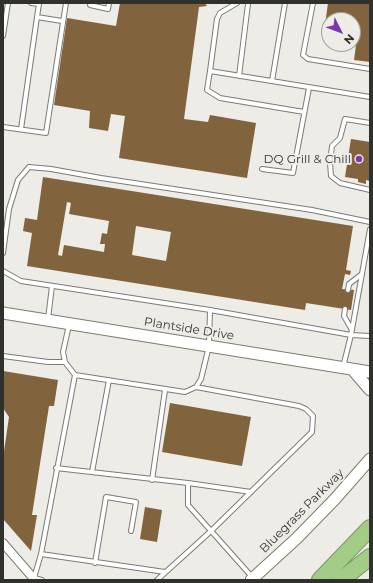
<!DOCTYPE html>
<style>
body{margin:0}
#map{position:relative;width:373px;height:583px;overflow:hidden;background:#edece6;font-family:Montserrat,sans-serif}
canvas{display:block}
.frame{position:absolute;inset:0;border:4px solid #30302d;pointer-events:none}
.north{position:absolute;left:321px;top:12px;width:40px;height:40px;box-sizing:border-box;background:#edece6;border:1px solid #a1a19c;border-radius:50%;rotate:132deg;font-size:11px;font-weight:700;line-height:16px;text-align:center;color:#30302d}
.north::after{content:'';display:block;margin:auto;width:14px;height:18px;background:#7c38ac;clip-path:polygon(50% 0,100% 100%,50% 72%,0 100%)}
</style>
<div id="map">
<canvas width="373" height="583"></canvas>
<div class="frame"></div>
<div class="north">N</div>
</div>
<script>
const context = document.querySelector('canvas').getContext('2d');
context.lineJoin = 'round';
function paint(path, color) {
  context.fillStyle = color;
  context.fill(path, 'evenodd');
}
function shape(rows) {
  const path = new Path2D();
  for (const r of rows) {
    path.moveTo(r[0], r[1]);
    for (let i = 2; i < r.length; i += 2) path.lineTo(r[i], r[i + 1]);
  }
  return path;
}
function stroke(path, color, width, dash) {
  context.strokeStyle = color;
  context.lineWidth = width;
  context.lineCap = dash ? 'butt' : 'round';
  context.setLineDash(dash || []);
  context.stroke(path);
}
function drawText(font, color, halo, rows, align = 'center') {
  context.font = font + ' Montserrat,sans-serif';
  context.lineWidth = 4;
  context.setLineDash([]);
  context.textBaseline = 'middle';
  context.strokeStyle = halo;
  context.fillStyle = color;
  for (const [text, x, y, turn = 0] of rows) {
    context.save();
    context.translate(x, y);
    context.rotate((+turn || 0) * Math.PI / 180);
    context.textAlign = isNaN(turn) ? turn : align;
    if (halo) context.strokeText(text, 0, 0);
    context.fillText(text, 0, 0);
    context.restore();
  }
}
paint(shape([
 [120,3,205,3,207,6,199,7,184,119,208,122,210,115,256,123,247,178,119,158,125,116,111,114,108,131,89,128,90,111,54,105,67,18,116,26],
 [328,3,370,3,370,62,354,60,356,45,353,44,353,20,329,20,329,41,323,40],
 [351,139,370,142,370,181,366,180,366,184,358,182,358,179,345,177],
 [43,177,353,226,346,270,351,271,350,275,345,274,342,289,354,290,351,310,306,303,305,310,27,266,32,233,23,231,25,218,37,220],
 [67,202,71,203,69,214,109,221,107,234,102,233,100,244,105,244,104,252,64,245,62,256,58,255],
 [136,226,171,232,166,261,132,255],
 [3,371,58,380,54,406,49,406,32,515,37,515,31,551,3,519,3,458,9,417,3,408],
 [170,403,251,417,242,466,162,452],
 [145,507,162,510,157,542,140,539]
]), '#81633e');
const service = shape([
 [31,3,39,4,37,17,62,21],
 [237,3,220,13,217,19,210,71,370,97],
 [313,3,303,55,308,59,370,69],
 [90,5,108,9,109,3],
 [3,36,8,3],
 [210,71,207,90,220,98,304,112],
 [239,76,248,4],
 [272,81,285,3],
 [370,123,345,119,340,138,332,146,330,163,331,176,340,183,370,190],
 [3,127,46,133,66,3],
 [21,129,37,17],
 [262,169,293,173,309,88],
 [3,253,9,209,18,180,29,167,51,169,101,178,312,210,370,222],
 [3,271,21,281,210,310,351,335,370,229],
 [348,290,349,284,362,274],
 [345,309,344,316,352,330],
 [48,319,52,286],
 [3,356,48,362,65,362],
 [343,367,351,335,370,336],
 [75,375,185,392,196,387,201,379,209,346,210,310],
 [56,468,188,483,188,505,253,578],
 [92,472,109,380],
 [152,480,165,390],
 [188,483,251,492],
 [41,554,165,572],
 [95,563,106,497,136,502,131,531],
 [34,578,41,554,75,375,65,362,63,352,69,325],
 [34,578,42,580],
 [157,580,211,531,312,432,313,416,306,409,299,406,196,387]
]);
const minor = shape([
 [3,543,35,580]
]);
const tertiary = shape([
 [3,313,370,372],
 [352,369,370,390],
 [251,580,297,538,335,499,370,459]
]);
const motorway = shape([
 [320,580,370,528],
 [341,580,370,557]
]);
stroke(service, '#7c7b76', 6);
stroke(minor, '#7c7b76', 10);
stroke(tertiary, '#7c7b76', 13);
stroke(motorway, '#7b9667', 18);
stroke(service, '#fff', 4);
stroke(minor, '#fff', 8);
stroke(tertiary, '#fff', 11);
stroke(motorway, '#a3cd86', 16);
for (const [x, y, r, color] of [
 [359,159,4,"#7c38ac"]
]) {
  const dot = new Path2D();
  dot.arc(x, y, r, 0, 2 * Math.PI);
  context.fillStyle = color;
  context.fill(dot);
  stroke(dot, '#edece6', 1.5);
}
drawText('12px', '#30302d', '#edece6', [
 ["DQ Grill & Chill",351,159]
], 'right');
drawText('12px', '#30302d', '#edece6', [
 ["Plantside Drive",189,329,9],
 ["Bluegrass Parkway",302,511,-45]
]);
</script>
